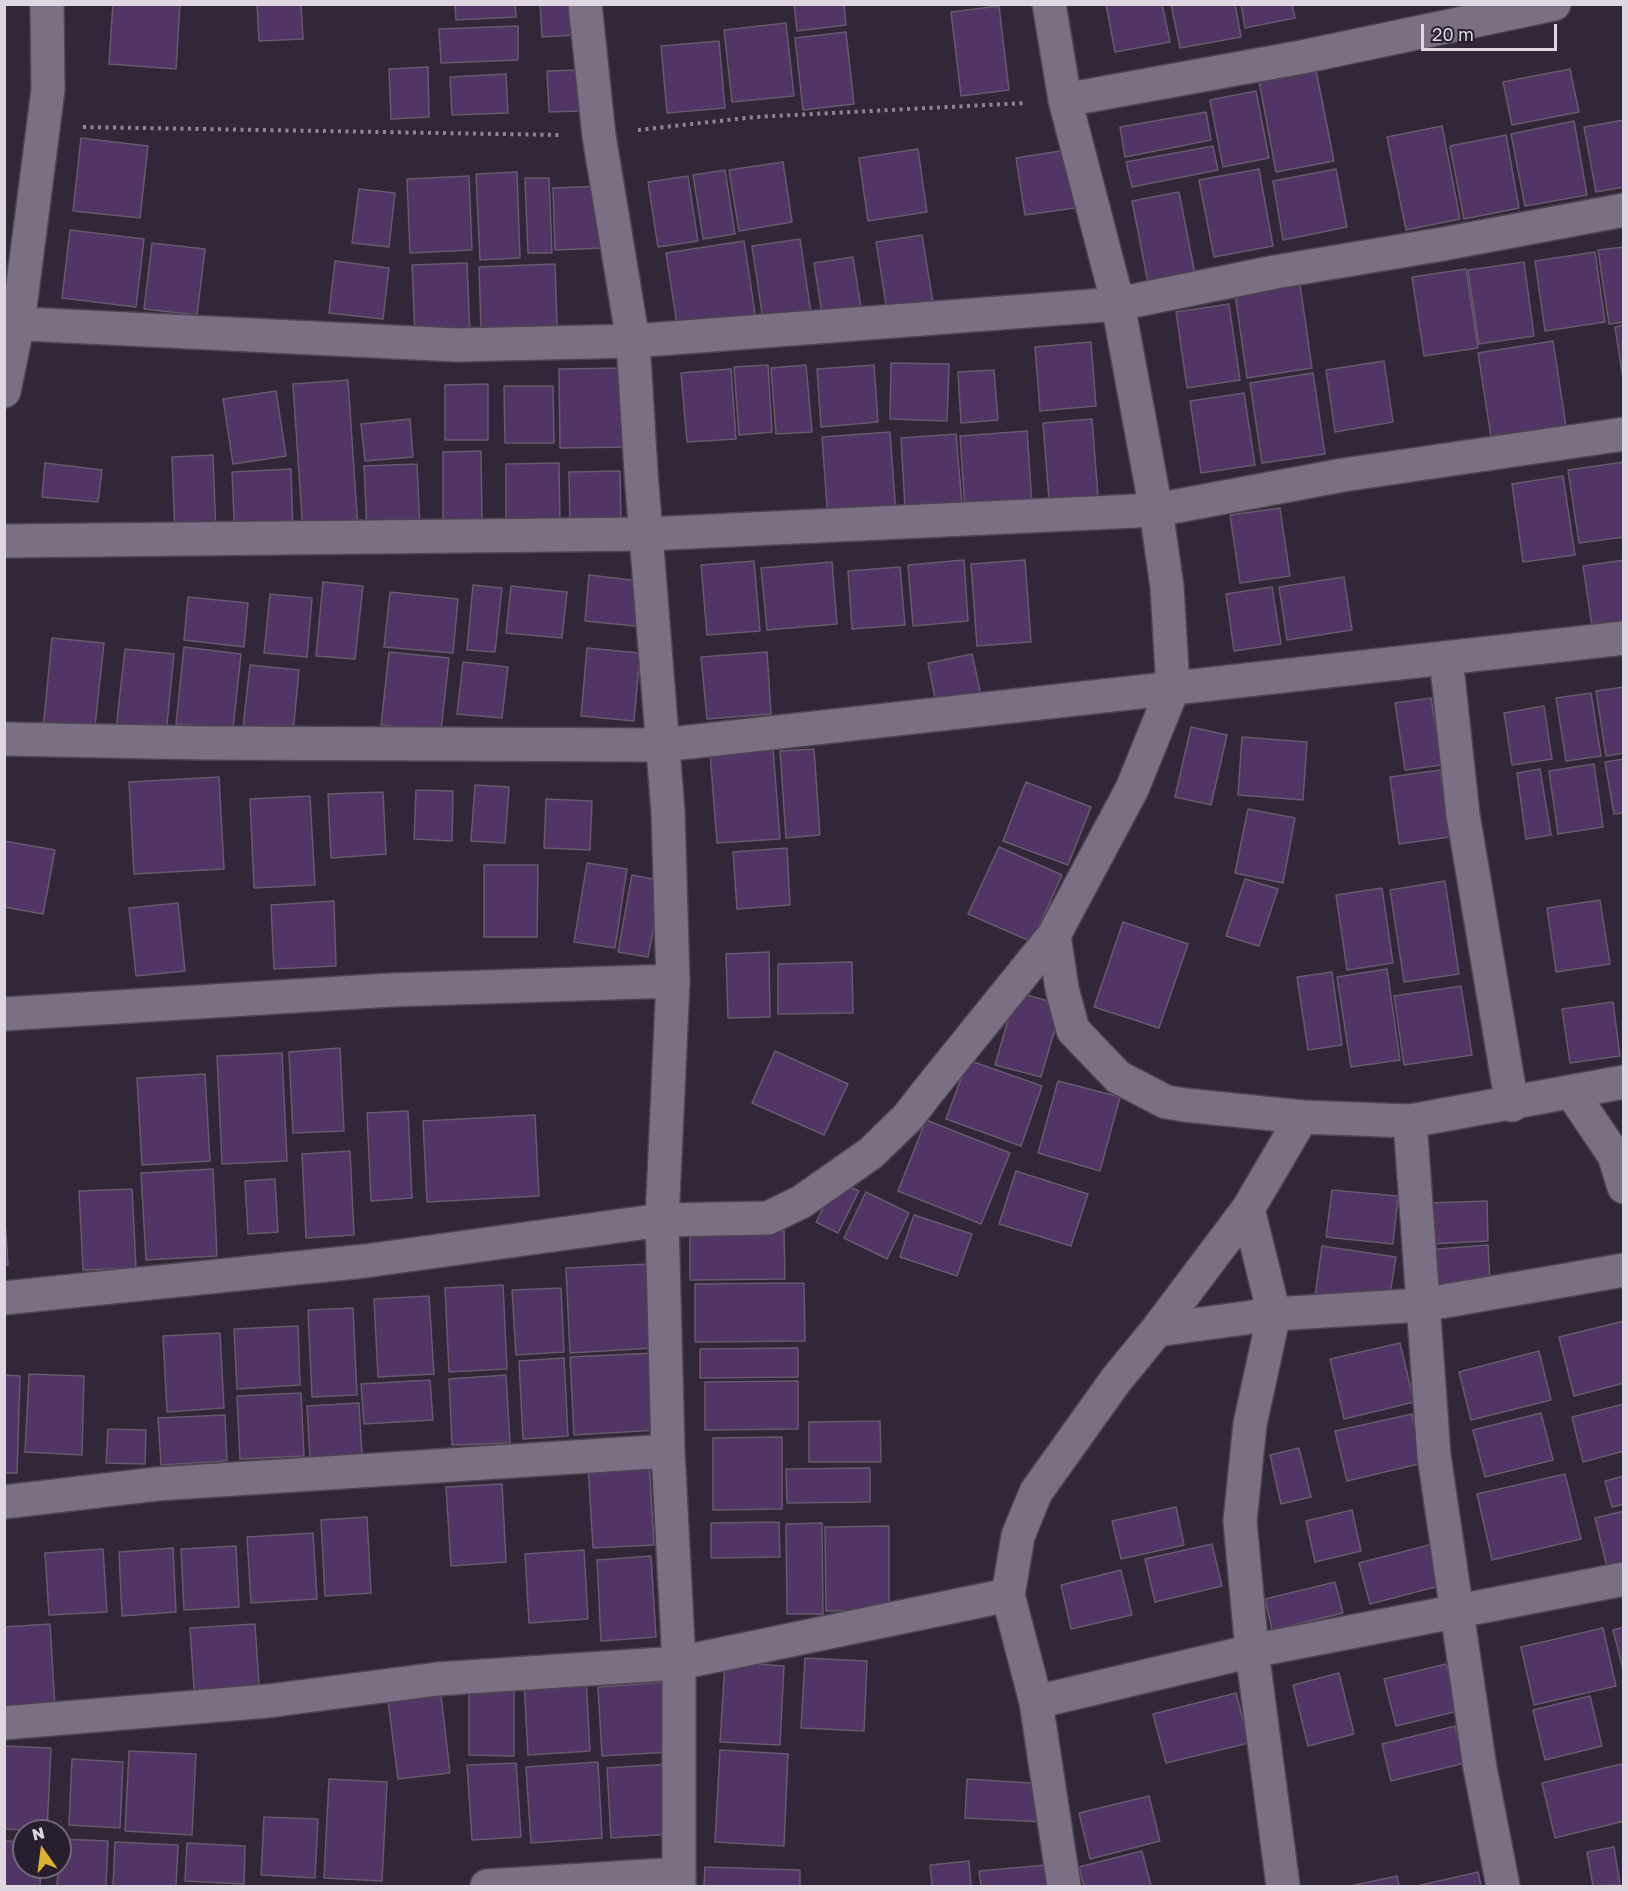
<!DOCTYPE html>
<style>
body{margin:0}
#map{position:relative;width:1628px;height:1891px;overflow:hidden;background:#312738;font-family:"Golos Text",sans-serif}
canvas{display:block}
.frame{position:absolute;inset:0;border:6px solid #ded7e2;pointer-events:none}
.north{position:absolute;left:12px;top:1819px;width:60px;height:60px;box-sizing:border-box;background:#271e2e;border:2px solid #706876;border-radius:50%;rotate:346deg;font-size:16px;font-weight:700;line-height:24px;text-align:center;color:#ded7e2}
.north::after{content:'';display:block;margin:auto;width:21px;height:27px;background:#ddb133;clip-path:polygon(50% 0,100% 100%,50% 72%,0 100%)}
.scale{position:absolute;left:1421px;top:24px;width:136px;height:27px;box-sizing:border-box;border:3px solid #ded7e2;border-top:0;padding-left:8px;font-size:18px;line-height:21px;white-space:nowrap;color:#ded7e2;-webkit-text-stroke:4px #271e2e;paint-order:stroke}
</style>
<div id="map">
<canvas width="1628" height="1891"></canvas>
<div class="frame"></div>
<div class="north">N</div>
<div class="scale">20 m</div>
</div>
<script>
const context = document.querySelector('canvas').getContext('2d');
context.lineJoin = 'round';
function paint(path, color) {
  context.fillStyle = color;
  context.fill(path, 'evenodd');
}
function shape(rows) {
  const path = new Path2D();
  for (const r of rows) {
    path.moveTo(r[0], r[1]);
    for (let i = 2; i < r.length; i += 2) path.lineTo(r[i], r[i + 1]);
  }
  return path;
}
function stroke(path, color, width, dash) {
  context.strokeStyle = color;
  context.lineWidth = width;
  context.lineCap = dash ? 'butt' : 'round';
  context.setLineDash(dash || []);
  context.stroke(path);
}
const building = shape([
 [113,4,180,4,176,69,109,64,113,4],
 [257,4,301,4,303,39,259,41,257,4],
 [455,4,515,4,516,17,456,20,455,4],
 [540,4,575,4,576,35,542,37,540,4],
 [794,4,844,4,846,25,797,31,794,4],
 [1106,4,1162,4,1170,42,1115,52,1106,4],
 [1171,4,1235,4,1241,37,1180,48,1171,4],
 [1241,4,1292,4,1295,18,1245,28,1241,4],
 [999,6,1009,90,961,96,951,12,999,6],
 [786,23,794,96,732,102,724,30,786,23],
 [518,26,518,60,441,63,439,29,518,26],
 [846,32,854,104,803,110,795,38,846,32],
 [719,41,725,108,667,113,661,46,719,41],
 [428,67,429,117,391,119,389,69,428,67],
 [1570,69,1579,112,1512,125,1503,82,1570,69],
 [578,70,579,111,549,112,547,71,578,70],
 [1316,70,1334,161,1276,172,1259,81,1316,70],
 [506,74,508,113,452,115,450,77,506,74],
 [1256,91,1269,158,1223,167,1210,100,1256,91],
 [1206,112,1211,140,1125,157,1120,127,1206,112],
 [1624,120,1624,187,1596,192,1584,127,1624,120],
 [1574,121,1587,195,1525,206,1511,134,1574,121],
 [1442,126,1460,219,1406,230,1387,137,1442,126],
 [1506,135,1519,208,1464,219,1450,146,1506,135],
 [81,138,148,146,140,218,73,211,81,138],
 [1213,146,1218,170,1132,187,1126,162,1213,146],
 [918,149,927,212,868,221,859,158,918,149],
 [1073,149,1082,207,1025,215,1016,158,1073,149],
 [783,162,792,222,739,231,729,170,783,162],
 [1259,169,1273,246,1214,257,1199,180,1259,169],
 [1336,169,1347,227,1283,240,1273,181,1336,169],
 [725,170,735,234,703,239,693,175,725,170],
 [517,172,520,258,480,260,476,174,517,172],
 [469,176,472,250,410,253,407,179,469,176],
 [688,176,698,241,658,247,648,182,688,176],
 [525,178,549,178,552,253,528,253,525,178],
 [602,186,604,248,555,250,553,188,602,186],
 [359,189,395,193,389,247,352,243,359,189],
 [1179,192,1195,274,1148,283,1132,201,1179,192],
 [4,227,5,227,6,298,4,298,4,227],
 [70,230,144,239,136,307,62,298,70,230],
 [922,235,934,309,888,317,876,242,922,235],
 [800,239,811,313,763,320,752,246,800,239],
 [744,241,756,320,678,331,666,253,744,241],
 [152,243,205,249,197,315,144,309,152,243],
 [1624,247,1624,322,1609,324,1598,250,1624,247],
 [1595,252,1605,322,1545,331,1535,261,1595,252],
 [853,257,862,314,823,320,814,263,853,257],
 [335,261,389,268,383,319,329,313,335,261],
 [1524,262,1534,336,1479,344,1468,270,1524,262],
 [467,263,470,334,415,336,412,265,467,263],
 [555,264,557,326,481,329,479,267,555,264],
 [1466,269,1478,348,1424,356,1412,277,1466,269],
 [1300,284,1312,368,1247,378,1235,294,1300,284],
 [1229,304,1240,380,1187,388,1176,312,1229,304],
 [1624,325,1624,385,1615,327,1624,325],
 [1553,341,1566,426,1491,437,1478,353,1553,341],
 [1091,342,1096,406,1040,411,1035,347,1091,342],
 [1384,361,1393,422,1335,432,1326,370,1384,361],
 [891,363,949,364,947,421,890,419,891,363],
 [768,365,772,432,739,435,734,367,768,365],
 [806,365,812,432,776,434,771,368,806,365],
 [874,365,878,422,821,427,817,369,874,365],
 [628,368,629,447,560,448,559,369,628,368],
 [731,369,736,439,687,442,681,373,731,369],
 [994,370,998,420,961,423,958,372,994,370],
 [1313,373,1325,454,1262,463,1250,383,1313,373],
 [348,380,358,529,303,533,293,384,348,380],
 [488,384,488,440,445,440,445,385,488,384],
 [504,386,553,386,554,443,505,443,504,386],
 [276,391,286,456,233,464,223,399,276,391],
 [1244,393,1255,465,1201,473,1190,401,1244,393],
 [410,419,413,457,365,461,361,424,410,419],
 [1092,419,1098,496,1049,500,1043,423,1092,419],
 [1027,431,1032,504,965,509,960,436,1027,431],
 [890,432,896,515,828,520,822,437,890,432],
 [956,434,962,504,905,507,901,438,956,434],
 [481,451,482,520,443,521,443,452,481,451],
 [213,455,216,535,175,536,172,457,213,455],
 [1624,462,1624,537,1579,543,1568,470,1624,462],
 [45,463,102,470,98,502,42,497,45,463],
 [559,463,560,526,506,527,506,464,559,463],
 [417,464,420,529,367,532,364,466,417,464],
 [291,469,293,536,235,539,232,472,291,469],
 [620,471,621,527,570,528,569,472,620,471],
 [1563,476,1575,555,1523,562,1512,484,1563,476],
 [1280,508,1290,576,1240,583,1230,515,1280,508],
 [964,560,968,621,913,626,908,565,964,560],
 [1025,560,1031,642,977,646,971,564,1025,560],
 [1624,560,1624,628,1593,633,1583,566,1624,560],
 [754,561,760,631,707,635,701,565,754,561],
 [832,562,837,624,767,630,761,568,832,562],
 [900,567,905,625,852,629,848,571,900,567],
 [589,575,640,581,635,626,585,621,589,575],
 [1344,577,1352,630,1287,640,1279,587,1344,577],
 [323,582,363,586,355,659,316,656,323,582],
 [473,585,502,588,495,652,467,650,473,585],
 [511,586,567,592,562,638,506,633,511,586],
 [1272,587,1281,644,1234,651,1226,594,1272,587],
 [390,592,458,599,453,653,384,647,390,592],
 [270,594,312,598,307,657,264,653,270,594],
 [188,597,248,603,244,647,184,640,188,597],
 [52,638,104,643,94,735,43,730,52,638],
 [184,647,241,654,233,729,176,724,184,647],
 [587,648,640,653,634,721,581,716,587,648],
 [125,649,174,654,166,734,116,729,125,649],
 [389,652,449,658,441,731,381,725,389,652],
 [767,652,771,714,707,719,701,657,767,652],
 [972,654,983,705,938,713,928,663,972,654],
 [463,662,508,667,502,718,457,714,463,662],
 [250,665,299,670,293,733,243,728,250,665],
 [1624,687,1624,753,1606,756,1596,691,1624,687],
 [1591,693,1601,756,1566,761,1556,698,1591,693],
 [1431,698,1442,765,1405,770,1395,703,1431,698],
 [1544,706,1552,759,1512,765,1504,713,1544,706],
 [1191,727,1227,735,1211,805,1175,797,1191,727],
 [1242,737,1307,742,1303,800,1238,795,1242,737],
 [773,748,780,839,717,843,710,753,773,748],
 [814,749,820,835,786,838,780,751,814,749],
 [1624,759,1624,813,1614,814,1605,762,1624,759],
 [1594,764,1603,827,1558,834,1549,771,1594,764],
 [1540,769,1551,835,1526,839,1517,773,1540,769],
 [1440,770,1450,837,1399,844,1390,777,1440,770],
 [219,777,224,869,134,874,129,782,219,777],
 [1026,782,1091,807,1068,865,1003,841,1026,782],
 [475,785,509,787,505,843,471,841,475,785],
 [416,790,453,791,452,841,414,839,416,790],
 [383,792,386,854,331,858,328,794,383,792],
 [310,796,315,885,254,888,250,799,310,796],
 [546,799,592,801,590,850,544,848,546,799],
 [1248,809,1295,818,1283,883,1235,873,1248,809],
 [4,841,55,850,43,914,4,907,4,841],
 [999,847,1062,875,1032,942,968,914,999,847],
 [787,848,790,905,737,909,733,852,787,848],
 [587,863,627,869,615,948,574,942,587,863],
 [484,865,538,865,537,937,484,937,484,865],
 [632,875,663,881,648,957,618,952,632,875],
 [1245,879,1278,889,1259,946,1226,936,1245,879],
 [1445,881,1459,974,1404,982,1390,890,1445,881],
 [1382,888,1393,963,1347,970,1336,895,1382,888],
 [1600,900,1610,964,1556,972,1547,908,1600,900],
 [334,901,336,966,274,969,271,905,334,901],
 [178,903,185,971,136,976,129,908,178,903],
 [1123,922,1188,944,1159,1028,1094,1007,1123,922],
 [769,952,770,1017,728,1018,726,954,769,952],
 [852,962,853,1013,778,1014,778,964,852,962],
 [1387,969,1400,1060,1351,1067,1337,977,1387,969],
 [1332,972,1342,1045,1308,1050,1297,977,1332,972],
 [1461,986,1472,1055,1404,1065,1394,996,1461,986],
 [1016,992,1062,1005,1041,1077,995,1065,1016,992],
 [1613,1002,1620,1056,1570,1063,1562,1009,1613,1002],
 [340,1048,344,1131,293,1133,289,1052,340,1048],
 [775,1051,848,1084,824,1135,752,1103,775,1051],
 [282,1053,287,1161,222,1164,217,1056,282,1053],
 [968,1060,1042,1086,1021,1146,946,1119,968,1060],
 [205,1074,210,1161,142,1165,137,1078,205,1074],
 [1058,1081,1120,1097,1100,1171,1038,1153,1058,1081],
 [408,1111,412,1198,371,1201,367,1113,408,1111],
 [535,1115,539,1196,427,1202,423,1121,535,1115],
 [926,1120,1010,1153,981,1224,898,1191,926,1120],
 [350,1151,354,1235,306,1238,302,1154,350,1151],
 [213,1169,217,1256,146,1260,141,1173,213,1169],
 [1016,1171,1088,1194,1071,1246,999,1224,1016,1171],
 [275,1179,278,1232,248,1234,245,1181,275,1179],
 [836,1181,859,1191,838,1233,816,1222,836,1181],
 [132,1189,136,1268,83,1270,79,1191,132,1189],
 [1332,1190,1398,1196,1393,1244,1326,1237,1332,1190],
 [866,1192,909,1213,887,1259,844,1238,866,1192],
 [1487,1201,1488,1241,1430,1244,1428,1203,1487,1201],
 [4,1204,8,1265,4,1265,4,1204],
 [914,1215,972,1234,957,1276,900,1257,914,1215],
 [784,1231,785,1279,690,1280,690,1233,784,1231],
 [1488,1245,1490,1281,1428,1286,1425,1250,1488,1245],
 [1322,1246,1396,1257,1388,1306,1315,1296,1322,1246],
 [649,1264,653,1348,570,1353,566,1268,649,1264],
 [804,1283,805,1341,695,1342,695,1284,804,1283],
 [503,1285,507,1369,449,1372,445,1288,503,1285],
 [561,1288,564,1352,516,1355,512,1290,561,1288],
 [429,1296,434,1374,378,1377,374,1299,429,1296],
 [353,1308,357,1395,312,1397,308,1310,353,1308],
 [1624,1321,1624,1383,1574,1396,1559,1337,1624,1321],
 [298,1326,300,1385,237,1389,234,1329,298,1326],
 [220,1333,224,1408,167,1412,163,1336,220,1333],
 [1400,1343,1414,1402,1344,1419,1330,1359,1400,1343],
 [798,1348,798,1377,700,1378,700,1349,798,1348],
 [1539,1351,1551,1400,1471,1420,1459,1372,1539,1351],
 [654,1353,658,1430,574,1435,570,1357,654,1353],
 [564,1358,568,1436,523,1439,519,1361,564,1358],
 [29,1374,84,1376,82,1455,25,1452,29,1374],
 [4,1375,20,1376,17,1473,4,1473,4,1375],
 [506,1375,510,1443,452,1445,449,1379,506,1375],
 [430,1380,433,1420,364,1424,361,1384,430,1380],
 [798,1381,798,1429,705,1430,705,1382,798,1381],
 [301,1393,304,1456,240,1459,237,1396,301,1393],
 [359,1403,362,1455,310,1458,307,1406,359,1403],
 [1624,1404,1624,1451,1583,1462,1572,1417,1624,1404],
 [1541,1413,1553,1460,1485,1477,1473,1430,1541,1413],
 [1412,1414,1423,1463,1347,1481,1335,1431,1412,1414],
 [225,1415,227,1461,161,1465,158,1418,225,1415],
 [880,1421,881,1462,809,1462,809,1422,880,1421],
 [108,1429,146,1430,145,1464,106,1463,108,1429],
 [782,1437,782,1509,713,1510,713,1438,782,1437],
 [1299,1448,1311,1497,1281,1504,1270,1455,1299,1448],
 [649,1462,654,1545,593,1548,588,1466,649,1462],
 [870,1468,870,1502,787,1503,786,1469,870,1468],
 [1565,1474,1581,1539,1492,1560,1477,1494,1565,1474],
 [1624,1476,1624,1504,1612,1507,1605,1481,1624,1476],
 [502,1484,506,1562,451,1566,446,1487,502,1484],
 [1176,1507,1184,1545,1121,1559,1112,1521,1176,1507],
 [1352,1510,1361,1551,1315,1562,1306,1521,1352,1510],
 [1624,1511,1624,1571,1609,1575,1595,1518,1624,1511],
 [367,1517,371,1593,325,1596,321,1520,367,1517],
 [779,1522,780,1557,711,1558,711,1523,779,1522],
 [822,1523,823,1614,787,1614,786,1524,822,1523],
 [889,1526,889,1610,826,1611,825,1527,889,1526],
 [313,1533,317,1599,251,1603,247,1537,313,1533],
 [1212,1544,1222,1586,1155,1602,1145,1559,1212,1544],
 [1433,1544,1443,1585,1370,1604,1359,1563,1433,1544],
 [236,1546,239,1607,184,1610,181,1549,236,1546],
 [173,1548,176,1612,122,1616,119,1552,173,1548],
 [103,1549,107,1612,49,1615,45,1553,103,1549],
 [584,1550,588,1619,529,1623,525,1554,584,1550],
 [651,1556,656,1637,601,1641,597,1560,651,1556],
 [1121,1570,1132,1615,1071,1629,1061,1585,1121,1570],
 [1335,1582,1343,1613,1272,1630,1265,1599,1335,1582],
 [50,1624,55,1708,4,1711,4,1627,50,1624],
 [255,1624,260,1699,195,1704,190,1628,255,1624],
 [1624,1627,1624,1673,1613,1630,1624,1627],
 [1603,1628,1616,1686,1534,1705,1521,1647,1603,1628],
 [805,1658,867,1661,864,1731,801,1728,805,1658],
 [725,1662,784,1666,780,1745,720,1742,725,1662],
 [1446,1664,1458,1711,1396,1726,1384,1679,1446,1664],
 [1339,1673,1354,1734,1308,1746,1293,1685,1339,1673],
 [586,1678,590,1751,528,1755,524,1682,586,1678],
 [666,1682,670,1752,602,1756,598,1687,666,1682],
 [469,1686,514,1686,514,1756,469,1755,469,1686],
 [1236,1693,1249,1743,1166,1763,1153,1714,1236,1693],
 [441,1695,450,1773,398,1779,388,1701,441,1695],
 [1590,1696,1602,1746,1545,1760,1533,1710,1590,1696],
 [1455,1726,1465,1763,1391,1781,1382,1744,1455,1726],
 [4,1746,51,1748,47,1831,4,1829,4,1746],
 [720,1750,788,1754,784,1846,715,1842,720,1750],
 [129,1751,196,1754,192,1835,125,1831,129,1751],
 [72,1759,123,1762,120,1828,69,1825,72,1759],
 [598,1762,602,1838,531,1843,526,1767,598,1762],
 [516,1763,521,1837,472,1840,467,1765,516,1763],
 [671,1764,675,1834,611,1838,607,1768,671,1764],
 [1621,1764,1624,1774,1624,1821,1555,1838,1542,1783,1621,1764],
 [329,1779,387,1782,382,1881,324,1878,329,1779],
 [967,1779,1047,1784,1044,1822,965,1818,967,1779],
 [1149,1796,1160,1841,1090,1859,1079,1813,1149,1796],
 [264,1817,318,1819,315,1878,261,1875,264,1817],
 [60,1839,108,1841,106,1886,57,1886,60,1839],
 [4,1841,24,1842,24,1867,41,1867,40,1886,4,1886,4,1841],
 [115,1842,178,1845,176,1886,113,1886,115,1842],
 [187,1843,245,1846,244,1884,185,1881,187,1843],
 [1614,1847,1620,1885,1593,1886,1587,1852,1614,1847],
 [1142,1851,1151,1886,1084,1886,1079,1867,1142,1851],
 [969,1861,971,1886,932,1886,930,1865,969,1861],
 [1046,1865,1048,1886,981,1886,979,1871,1046,1865],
 [705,1867,800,1870,800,1886,704,1886,705,1867],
 [1478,1872,1481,1886,1417,1886,1478,1872],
 [1397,1876,1399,1886,1350,1886,1397,1876]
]);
paint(building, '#523565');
stroke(building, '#665b6e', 1.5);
const minor = shape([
 [585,4,599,136,633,341,641,472,668,812,673,981,662,1220,668,1451,679,1663,679,1886],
 [1065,100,1302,57,1554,4],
 [4,323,456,345,633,341,1118,304,1275,272,1443,244,1624,210],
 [4,391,18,323,48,90,47,4],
 [4,541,647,534,1156,510,1343,475,1624,434],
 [1446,658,1463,815,1512,1105],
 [4,739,206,743,662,745,1624,638],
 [1054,935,1062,989,1073,1030,1118,1077,1166,1102,1185,1105,1302,1117,1410,1121,1434,1456,1480,1768,1503,1886],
 [4,1014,391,990,673,981],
 [1572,1093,1614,1155,1624,1187],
 [1410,1121,1624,1082],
 [1248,1209,1274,1314,1250,1424,1240,1521,1252,1651,1283,1886],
 [4,1298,365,1261,662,1220,768,1218,801,1202,871,1153,908,1117,929,1090,1054,935,1132,789,1173,688,1167,587,1156,510,1118,304,1065,100,1049,4],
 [1157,1330,1274,1314,1422,1305,1624,1270],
 [4,1502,157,1484,668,1451],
 [1036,1702,1252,1651,1624,1579],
 [4,1723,268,1701,437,1679,679,1663,1008,1595],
 [487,1886,679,1874],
 [1064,1886,1036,1702,1008,1595,1018,1536,1036,1492,1116,1380,1157,1330,1248,1209,1302,1117]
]);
stroke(minor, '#4c4452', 36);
stroke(shape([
 [83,127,559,135],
 [638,130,755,117,1025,103]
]), '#8f8795', 4, [3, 4.5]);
stroke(minor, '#7b7083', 33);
</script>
